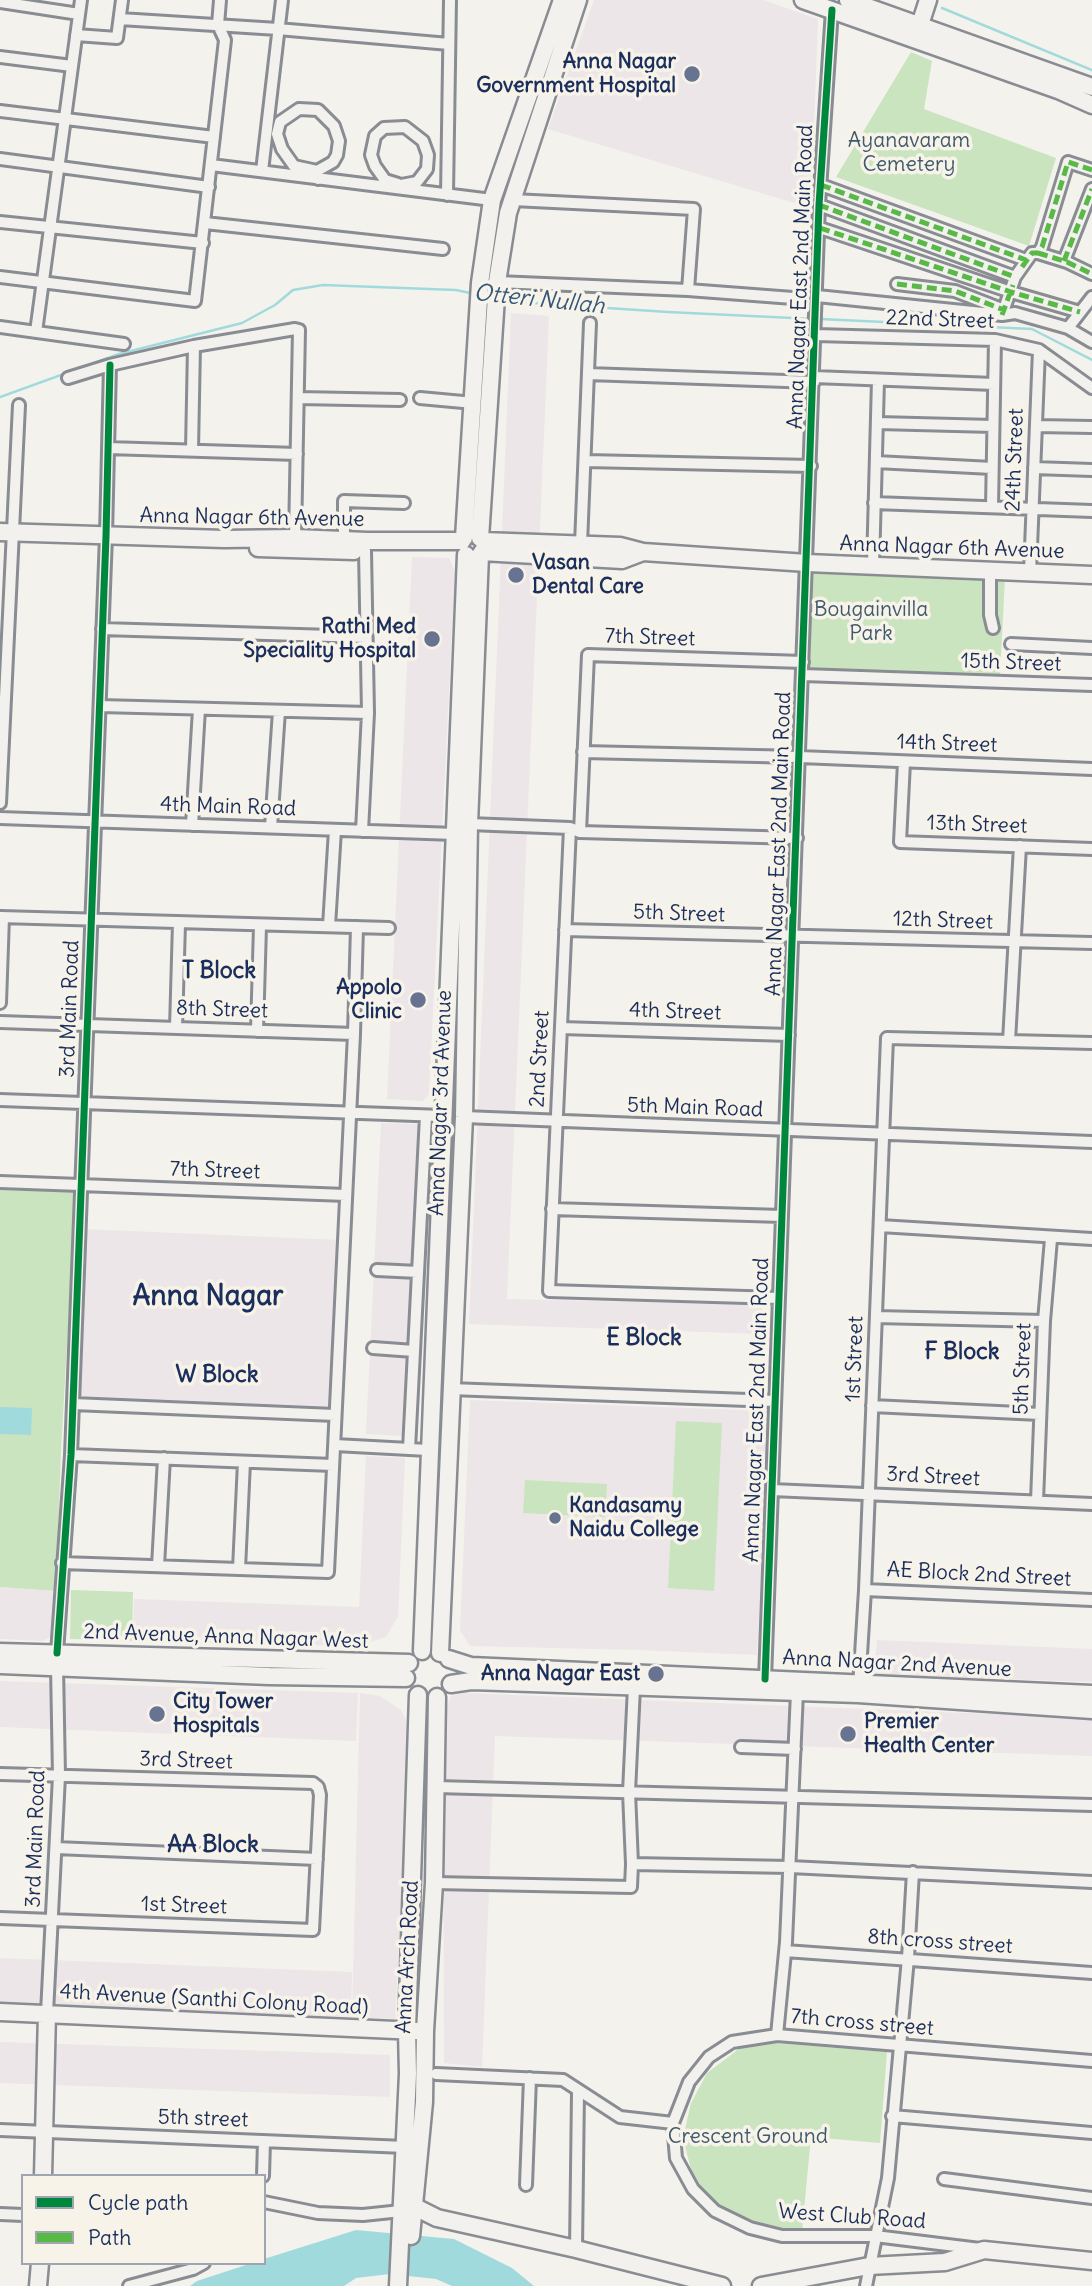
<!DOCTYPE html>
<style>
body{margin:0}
#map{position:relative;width:1092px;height:2286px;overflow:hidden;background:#f4f2ec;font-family:Delius,sans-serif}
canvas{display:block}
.legend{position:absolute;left:21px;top:2174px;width:245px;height:91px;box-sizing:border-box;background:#f7f3e8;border:2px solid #9fa5b1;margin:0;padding:9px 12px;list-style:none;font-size:21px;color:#1b2f5e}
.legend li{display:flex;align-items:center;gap:14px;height:35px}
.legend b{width:35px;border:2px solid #9fa5b1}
</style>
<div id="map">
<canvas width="1092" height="2286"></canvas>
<ul class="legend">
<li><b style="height:9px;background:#00873e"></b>Cycle path</li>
<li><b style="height:9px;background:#58b947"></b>Path</li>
</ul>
</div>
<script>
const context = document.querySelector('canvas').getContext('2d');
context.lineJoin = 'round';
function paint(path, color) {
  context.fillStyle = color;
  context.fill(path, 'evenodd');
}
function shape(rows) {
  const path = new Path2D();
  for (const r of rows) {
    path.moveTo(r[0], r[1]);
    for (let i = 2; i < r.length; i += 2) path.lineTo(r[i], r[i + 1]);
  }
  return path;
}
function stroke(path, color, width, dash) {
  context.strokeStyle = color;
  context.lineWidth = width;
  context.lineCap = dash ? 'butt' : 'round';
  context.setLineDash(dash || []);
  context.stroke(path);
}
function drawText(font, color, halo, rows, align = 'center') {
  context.font = font + ' Delius,sans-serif';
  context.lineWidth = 7;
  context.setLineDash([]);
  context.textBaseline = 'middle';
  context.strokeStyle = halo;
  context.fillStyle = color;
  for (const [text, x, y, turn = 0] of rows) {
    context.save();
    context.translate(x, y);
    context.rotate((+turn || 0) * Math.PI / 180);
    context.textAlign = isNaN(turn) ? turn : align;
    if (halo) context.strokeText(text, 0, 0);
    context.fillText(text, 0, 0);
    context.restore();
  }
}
paint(shape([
 [594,0,763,0,818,19,811,208,548,129],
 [511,313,549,316,507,1299,762,1305,762,1334,469,1324],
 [412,557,449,558,455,571,429,1094,423,1101,387,1099],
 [381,1123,419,1124,403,1436,366,1434],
 [83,1229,339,1240,330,1407,77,1397],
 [470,1400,770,1411,757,1655,639,1650,470,1646,460,1630],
 [366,1456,405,1458,398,1616,386,1637,357,1646,133,1641,134,1599,359,1607],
 [0,1587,54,1591,52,1636,43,1641,0,1639],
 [877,1640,1092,1649,1092,1682,874,1675],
 [0,1681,358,1693,356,1741,0,1727],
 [360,1693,380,1696,401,1710,411,1730,395,2019,352,2017],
 [465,1693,1092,1718,1092,1756,495,1736,482,2067,444,2063,443,1716,451,1696],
 [0,1958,352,1972,351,2017,0,2003],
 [0,2042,390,2055,390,2097,0,2083]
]), '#ece6e8');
paint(shape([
 [911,52,932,61,924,109,1056,158,1029,246,836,177],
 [810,568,1005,577,1000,677,806,671],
 [0,1185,76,1187,61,1451,56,1591,0,1587],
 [676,1421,722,1423,714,1591,668,1588],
 [525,1480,607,1484,605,1517,523,1513],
 [71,1590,133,1592,132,1641,70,1639],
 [776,2043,887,2052,880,2143,811,2137,802,2231,758,2225,716,2203,693,2177,683,2138,691,2103,707,2073,740,2048]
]), '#cae4bf');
paint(shape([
 [0,1407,32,1408,31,1435,0,1434],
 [356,2230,454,2239,512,2268,534,2286,452,2286,436,2279,390,2274,356,2278,344,2286,190,2286,197,2281,252,2263,264,2263,264,2259]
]), '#a1dadc');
stroke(shape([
 [942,8,1092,70],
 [502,299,516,302,668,312,813,319],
 [820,319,1032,329,1092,360],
 [0,397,119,354,242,323,275,305,293,290,323,285,456,290,475,294]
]), '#a1dadc', 2.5);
const street = shape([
 [0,2,79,14],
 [120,19,278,29,449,44],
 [76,35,117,38,122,0],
 [0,57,72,66],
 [0,111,214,137],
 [0,159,209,187],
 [211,165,492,200],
 [262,171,282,0],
 [317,171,333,162,337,155,339,141,334,126,318,110,299,109,280,122,277,134,282,149,294,166,317,171,318,179],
 [398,184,385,180,375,166,371,155,375,136,384,128,405,127,423,141,428,155,427,169,417,182,401,185,401,188],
 [821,185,1026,260],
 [447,195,450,0],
 [513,200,694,209,688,290],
 [819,205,1015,277],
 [0,222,203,243],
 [205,223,443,249],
 [820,228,1011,292,1080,312],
 [1038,253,1067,262,1092,274],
 [1064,261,1092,189],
 [0,277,195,301,225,40,218,25,220,0],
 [497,282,688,290,793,298],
 [897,284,955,291,1004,310],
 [817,296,1002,315,1015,313,1068,328,1092,342],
 [1002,315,1015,277,1032,253,1038,253,1042,247,1068,162,1092,170],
 [0,327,124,344],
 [1068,328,1092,297],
 [36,332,81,0],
 [816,335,995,340,1039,350,1092,388],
 [588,374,814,382],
 [814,377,994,384],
 [68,378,110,365,194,346,295,329,299,330,295,538],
 [299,398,400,400],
 [420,398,474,403],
 [878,423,993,426],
 [1036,426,1092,427],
 [108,448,297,454],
 [192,450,194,346],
 [586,461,811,466],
 [876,462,992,468],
 [1034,468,1092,470],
 [874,503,1092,511],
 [992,507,995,340],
 [344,540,344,501,404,503],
 [581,544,590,323],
 [873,566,878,380],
 [990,571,990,615,993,628],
 [1030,572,1039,350],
 [102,629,365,637],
 [1011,644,1092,648],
 [803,675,1092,685],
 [100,706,368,713],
 [583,752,800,757,1092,769],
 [904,762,900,842,1092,849],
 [0,803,19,405],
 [0,818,455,834],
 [469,824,570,828,580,832,797,838],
 [192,825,199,709],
 [271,827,279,711],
 [570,828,549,1291,779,1298],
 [362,831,368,713,365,551],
 [580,832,588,655,803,662],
 [0,917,389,928],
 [329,926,335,830],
 [565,930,1092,943],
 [0,1003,3,917],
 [0,1022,354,1034],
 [176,1028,179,923],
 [561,1028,789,1035],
 [257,1031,260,926],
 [1009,1041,1020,846],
 [0,1100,443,1116],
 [464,1117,1092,1142],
 [0,1182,346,1195],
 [552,1209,782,1216],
 [880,1226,1092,1239],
 [377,1270,418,1272],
 [876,1317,1044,1321],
 [373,1348,414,1351],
 [450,1389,775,1401],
 [73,1404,335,1415],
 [872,1406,1040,1414],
 [335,1445,428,1450],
 [409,1449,426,1116],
 [71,1455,333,1465],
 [772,1490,1092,1504],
 [1037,1501,1044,1321,1051,1239],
 [62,1563,328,1572,354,1034,357,927],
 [158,1566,164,1458],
 [239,1569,244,1462],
 [865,1590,1092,1600],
 [57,1653,71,1455,106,536,110,365],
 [765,1679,819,205,832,10],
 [859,1687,865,1590,887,1038,1092,1043],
 [741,1747,795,1749],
 [0,1774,313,1783,318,1787,320,1795,313,1930,0,1918],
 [436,1787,1092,1805],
 [56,1848,317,1859],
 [632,1864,790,1867,1092,1882],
 [434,1883,631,1887,632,1864,629,1792,634,1687],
 [785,1951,1092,1973],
 [47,2013,59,1776,57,1666],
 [777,2035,786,1942,797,1692],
 [436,2074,563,2080,620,2117,673,2123],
 [892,2116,1092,2133],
 [0,2130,405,2147],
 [263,2176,264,2141],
 [944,2179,1092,2198],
 [526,2185,530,2078],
 [264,2202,318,2213,363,2215,401,2211],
 [0,2214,23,2215],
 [576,2249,578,2092],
 [980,2249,875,2236,782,2236,750,2228,715,2211,693,2189,676,2158,673,2123,689,2082,709,2057,732,2042,777,2035,1092,2061],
 [129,2286,193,2269,204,2263],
 [866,2286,888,2178,908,1958,913,1872]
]);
const secondary = shape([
 [803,0,1058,90,1092,105],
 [848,0,1092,87],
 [917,34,928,0],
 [0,532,224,539,295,538,367,541,462,541],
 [464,538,480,283,492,200,562,0],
 [480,538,497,282,508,213,578,0],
 [483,541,620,546,643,552,807,563,1092,575],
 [258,548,354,551],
 [482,552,622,560,643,552],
 [422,1651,466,555],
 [0,1652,409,1663],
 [440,1653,464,1117,469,824,480,555],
 [449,1659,471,1666,1092,1694],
 [0,1665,269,1676,406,1678],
 [451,1684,471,1681,858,1694,1092,1710],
 [0,2012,417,2031],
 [43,2176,47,2013],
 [413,2206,437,2218,576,2249,722,2286],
 [411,2236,424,2102,425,2031,434,1883,437,1697],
 [38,2286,40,2263],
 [398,2286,408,2074,407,2030,418,1695],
 [761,2286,869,2266,945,2262,984,2250,1092,2261]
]);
stroke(street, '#898c92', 16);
stroke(secondary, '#898c92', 21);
stroke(street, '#f2f1ed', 10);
stroke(secondary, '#f2f1ed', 16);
stroke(shape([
 [821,185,1026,260],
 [819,205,1015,277],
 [820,228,1011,292,1080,312],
 [1038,253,1067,262,1092,274],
 [1064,261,1092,189],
 [1022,267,1032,253,1038,253,1042,247,1068,162,1092,170],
 [897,284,955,291,1004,310],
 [1002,315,1013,285]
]), '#58b947', 5, [10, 5]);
stroke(shape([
 [57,1653,71,1455,106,536,110,365],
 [765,1679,819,205,832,10]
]), '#00873e', 7);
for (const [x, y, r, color] of [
 [692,74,9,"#677390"],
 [516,575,9,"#677390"],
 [432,639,9,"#677390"],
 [418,1000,9,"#677390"],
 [555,1518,7,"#677390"],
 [656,1674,9,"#677390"],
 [157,1714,9,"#677390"],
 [848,1734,9,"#677390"]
]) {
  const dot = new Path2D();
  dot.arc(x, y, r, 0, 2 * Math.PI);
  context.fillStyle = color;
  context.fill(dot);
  stroke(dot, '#f7f3e8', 2.5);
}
drawText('bold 21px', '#1b2f5e', '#f7f3e8', [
 ["Anna Nagar",676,62],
 ["Government Hospital",676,86],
 ["Vasan",532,563,"left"],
 ["Dental Care",532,587,"left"],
 ["Rathi Med",416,627],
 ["Speciality Hospital",416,651],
 ["Appolo",402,988],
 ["Clinic",402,1012],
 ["Kandasamy",569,1506,"left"],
 ["Naidu College",569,1530,"left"],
 ["Anna Nagar East",640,1674],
 ["City Tower",173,1702,"left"],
 ["Hospitals",173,1726,"left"],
 ["Premier",864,1722,"left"],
 ["Health Center",864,1746,"left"]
], 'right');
drawText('21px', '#3e5a6d', '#f7f3e8', [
 ["Ayanavaram",909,141],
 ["Cemetery",909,165],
 ["Bougainvilla",871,610],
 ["Park",871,634],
 ["Crescent Ground",748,2137]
]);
drawText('21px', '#1b2f5e', '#f7f3e8', [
 ["Anna Nagar East 2nd Main Road",801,277,-88],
 ["22nd Street",940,320,2],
 ["24th Street",1015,460,-88],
 ["Anna Nagar 6th Avenue",252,518,1],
 ["Anna Nagar 6th Avenue",952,548,2],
 ["7th Street",650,638,2],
 ["15th Street",1011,663,2],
 ["14th Street",947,744,2],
 ["4th Main Road",228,807,2],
 ["13th Street",977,825,2],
 ["Anna Nagar East 2nd Main Road",779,844,-88],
 ["5th Street",679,914,2],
 ["12th Street",943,921,2],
 ["3rd Main Road",70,1009,-88],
 ["8th Street",222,1010,2],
 ["4th Street",675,1012,2],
 ["2nd Street",540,1059,-87],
 ["Anna Nagar 3rd Avenue",441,1103,-88],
 ["5th Main Road",695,1108,2],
 ["7th Street",215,1171,2],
 ["1st Street",855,1359,-88],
 ["5th Street",1023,1369,-88],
 ["Anna Nagar East 2nd Main Road",757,1410,-88],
 ["3rd Street",933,1477,3],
 ["AE Block 2nd Street",979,1575,3],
 ["2nd Avenue, Anna Nagar West",226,1637,2],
 ["Anna Nagar 2nd Avenue",897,1664,3],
 ["3rd Street",186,1761,2],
 ["3rd Main Road",36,1839,-88],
 ["1st Street",184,1906,2],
 ["8th cross street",940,1942,4],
 ["Anna Arch Road",408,1957,-87],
 ["4th Avenue (Santhi Colony Road)",214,2000,3],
 ["7th cross street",862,2023,5],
 ["5th street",203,2119,2],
 ["West Club Road",852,2217,4]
]);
drawText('italic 23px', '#34577c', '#f7f3e8', [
 ["Otteri Nullah",539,300,6]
]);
drawText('bold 23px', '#1b2f5e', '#f7f3e8', [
 ["T Block",219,971],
 ["E Block",644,1338],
 ["F Block",962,1352],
 ["W Block",217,1375],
 ["AA Block",213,1845]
]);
drawText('bold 28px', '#1b2f5e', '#f7f3e8', [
 ["Anna Nagar",208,1297]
]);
</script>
